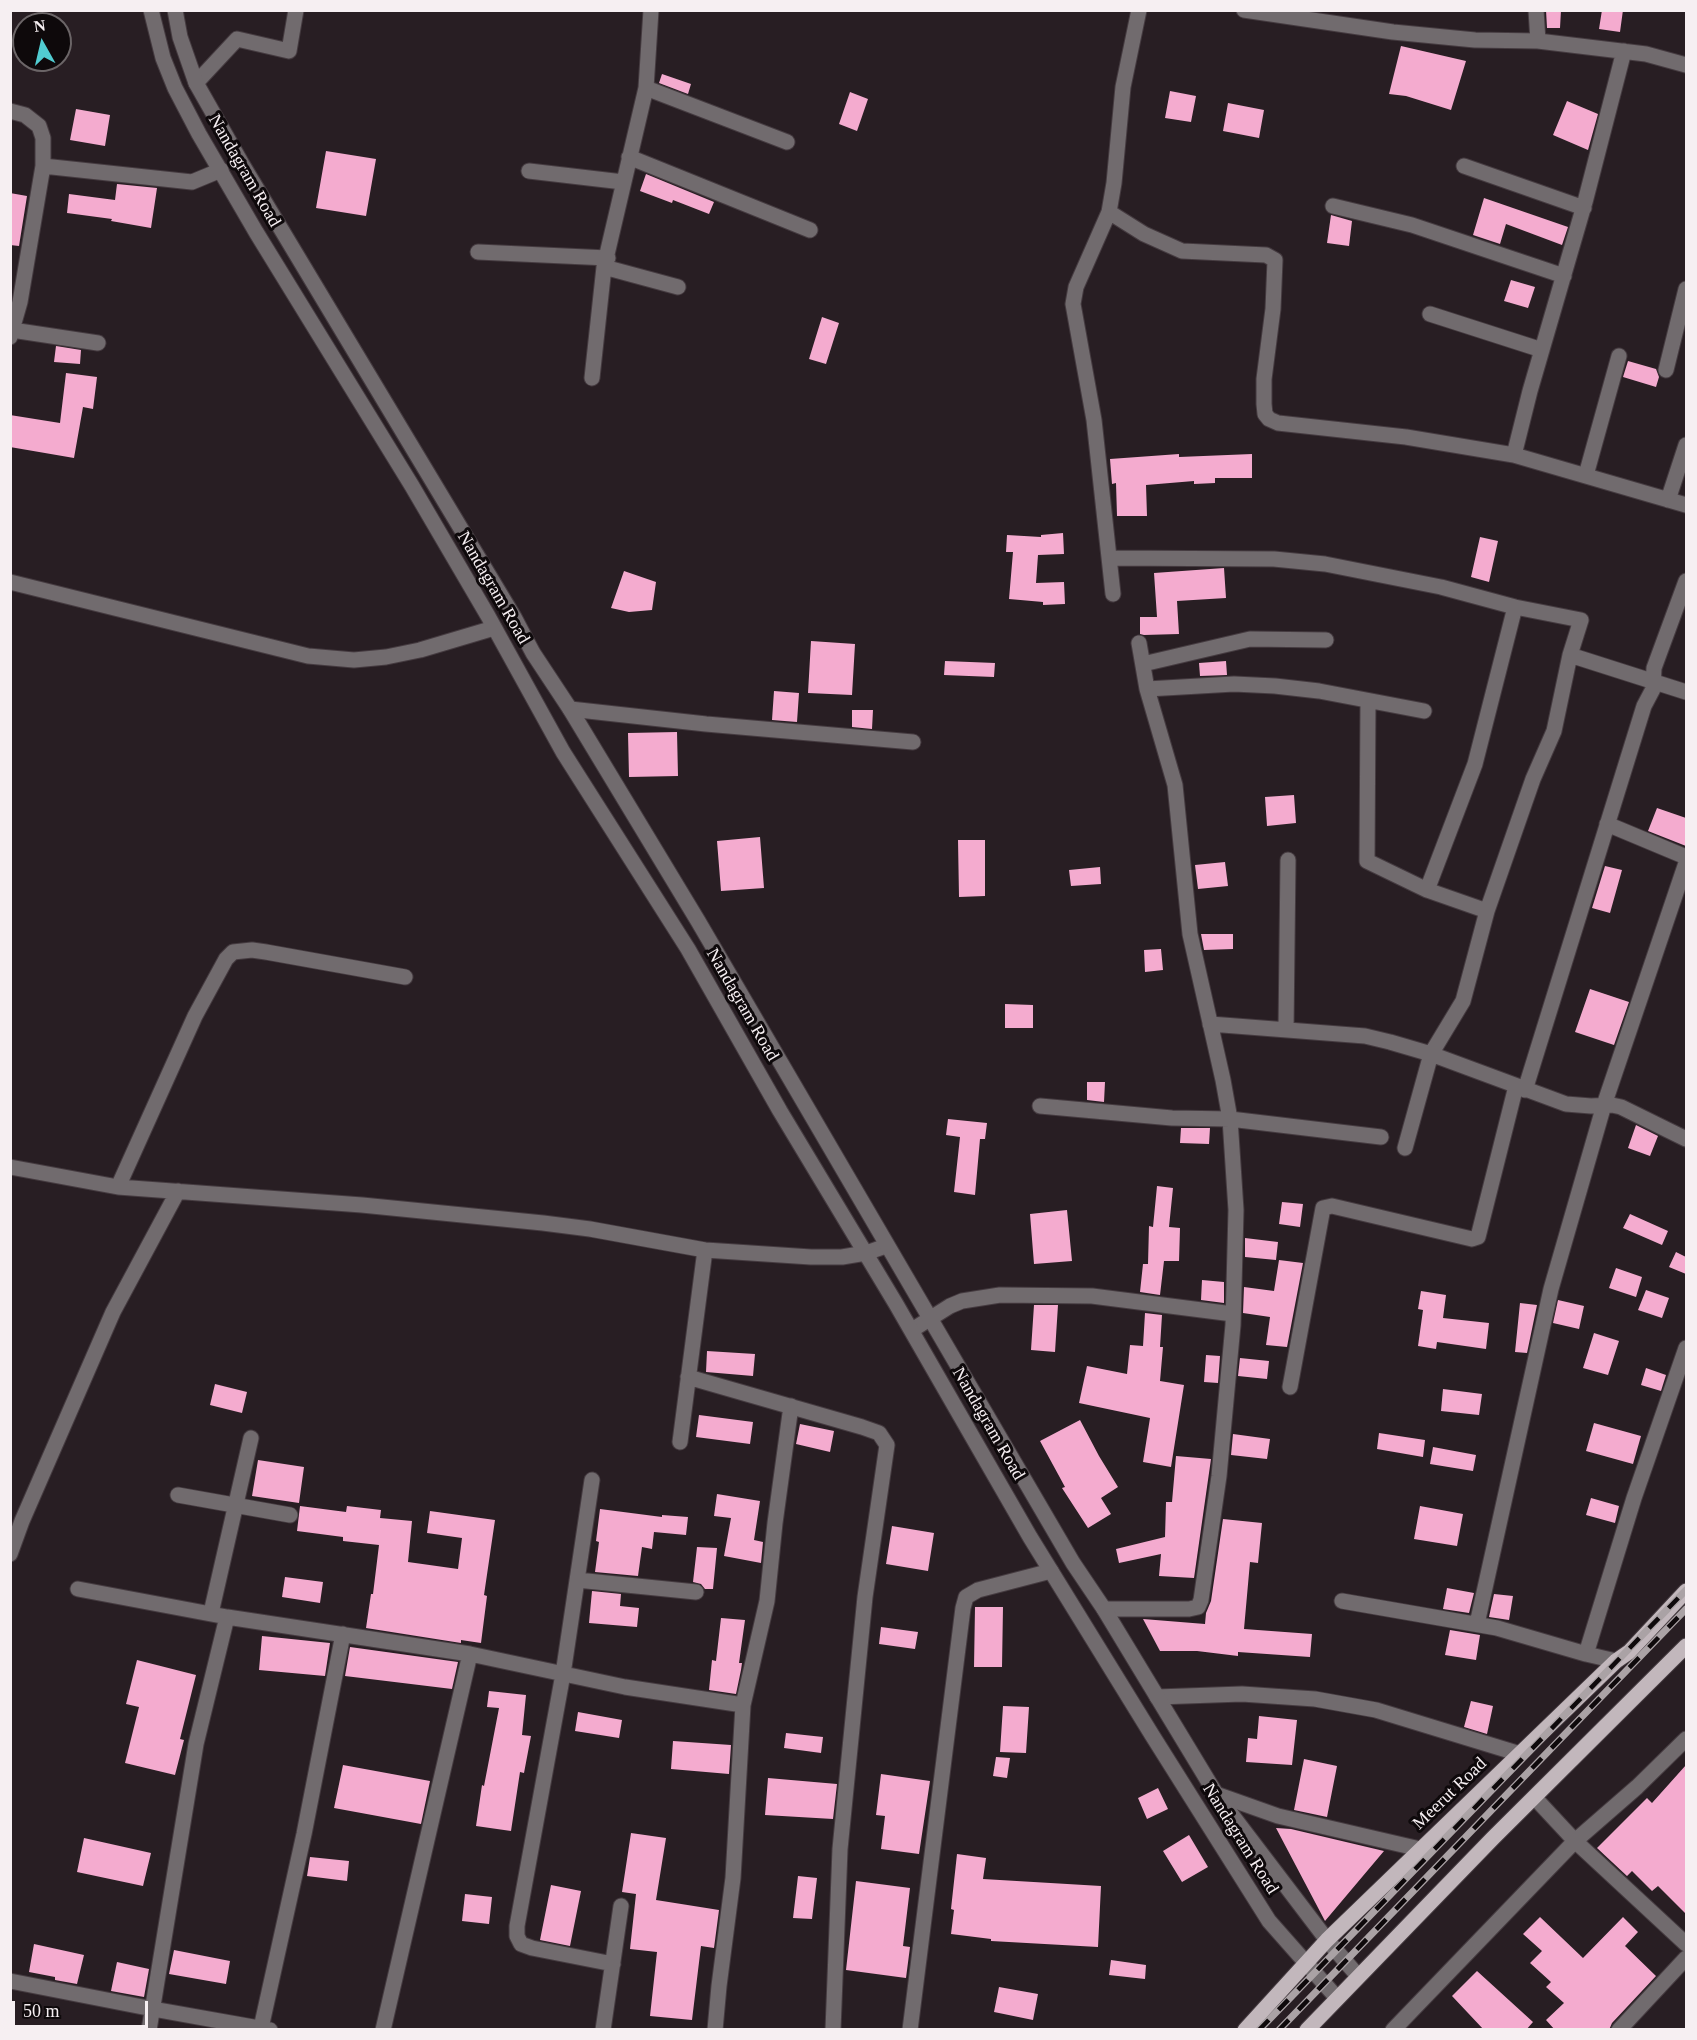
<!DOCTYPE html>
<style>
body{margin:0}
#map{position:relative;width:1697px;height:2040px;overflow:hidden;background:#281e23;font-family:Georgia,serif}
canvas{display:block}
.frame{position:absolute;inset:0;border:12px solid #f6eff2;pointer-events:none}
.north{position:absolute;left:12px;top:12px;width:60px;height:60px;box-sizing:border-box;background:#0e090b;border:2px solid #6b6567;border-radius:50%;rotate:352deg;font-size:16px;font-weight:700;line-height:24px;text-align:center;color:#f6eff2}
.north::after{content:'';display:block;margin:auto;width:21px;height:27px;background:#51ccd1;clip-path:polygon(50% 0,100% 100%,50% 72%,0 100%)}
.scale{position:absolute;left:12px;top:2001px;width:136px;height:27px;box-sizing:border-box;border:3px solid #f6eff2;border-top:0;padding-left:8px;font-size:18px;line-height:21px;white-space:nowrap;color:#f6eff2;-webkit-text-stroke:4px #0e090b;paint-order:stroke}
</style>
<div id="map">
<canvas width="1697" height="2040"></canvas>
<div class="frame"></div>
<div class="north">N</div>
<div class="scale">50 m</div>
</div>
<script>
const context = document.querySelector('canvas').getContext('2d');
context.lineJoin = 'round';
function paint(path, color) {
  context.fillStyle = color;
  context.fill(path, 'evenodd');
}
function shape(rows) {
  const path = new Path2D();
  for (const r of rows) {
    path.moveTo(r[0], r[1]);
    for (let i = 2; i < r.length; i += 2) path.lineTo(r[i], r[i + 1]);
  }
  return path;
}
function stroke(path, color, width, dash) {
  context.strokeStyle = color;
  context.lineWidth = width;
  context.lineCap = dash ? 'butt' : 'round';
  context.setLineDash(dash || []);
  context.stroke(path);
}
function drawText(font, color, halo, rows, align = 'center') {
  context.font = font + ' Georgia,serif';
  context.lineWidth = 6;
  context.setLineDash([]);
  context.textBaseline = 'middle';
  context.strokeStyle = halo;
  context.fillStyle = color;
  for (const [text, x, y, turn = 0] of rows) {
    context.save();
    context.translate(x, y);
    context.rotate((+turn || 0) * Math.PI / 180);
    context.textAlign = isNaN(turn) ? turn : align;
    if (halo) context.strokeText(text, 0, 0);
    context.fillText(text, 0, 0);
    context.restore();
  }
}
paint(shape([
 [1546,10,1561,10,1560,28,1547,28],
 [1602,10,1623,10,1620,32,1599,29],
 [1401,46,1466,61,1451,110,1406,96,1389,94],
 [662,74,691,84,688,94,659,83],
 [1170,91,1196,96,1191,122,1165,118],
 [850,92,868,99,857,131,839,124],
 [1567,101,1598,114,1588,150,1553,135],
 [1228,103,1264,110,1259,138,1223,131],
 [76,109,110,115,105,146,70,140],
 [326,151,376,159,366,216,316,208],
 [646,174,714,202,709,214,673,200,672,203,640,191],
 [117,184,157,188,151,228,111,221,112,219,67,213,69,194,115,200],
 [10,193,27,196,19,246,10,245],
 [1484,198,1568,227,1562,245,1506,224,1500,244,1473,235],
 [1331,215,1352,221,1349,246,1327,243],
 [1511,280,1535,287,1528,308,1504,301],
 [822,317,839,323,826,364,809,359],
 [56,346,81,350,80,364,54,362],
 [1628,361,1656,369,1659,377,1656,387,1623,377],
 [66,373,97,377,93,409,83,407,74,458,10,447,10,415,60,423],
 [1179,454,1179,457,1252,454,1252,478,1215,478,1215,483,1194,484,1194,481,1146,485,1147,516,1117,516,1116,483,1112,484,1110,459],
 [1063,533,1064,554,1038,555,1036,583,1064,582,1065,604,1043,605,1043,602,1009,599,1013,552,1006,552,1007,535,1041,537,1041,535],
 [1480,537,1498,541,1489,582,1471,577],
 [1224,568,1226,598,1177,601,1179,634,1144,635,1140,634,1140,617,1157,617,1154,573],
 [624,571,656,582,652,610,629,612,611,608],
 [811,641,855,644,852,695,808,693],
 [945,661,995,663,994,677,944,675],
 [1226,661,1227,675,1200,676,1199,663],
 [774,691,799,693,797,722,772,720],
 [852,710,873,710,872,729,852,727],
 [677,732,678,776,629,777,628,733],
 [1294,795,1296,823,1267,826,1265,797],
 [1657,808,1686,818,1686,846,1648,831],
 [760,837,764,888,721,891,717,841],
 [958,840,985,840,985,896,959,897],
 [1225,862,1228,886,1198,889,1195,865],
 [1605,866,1622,870,1610,913,1592,908],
 [1100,867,1101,884,1071,886,1069,870],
 [1201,934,1233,934,1233,949,1204,950],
 [1161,949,1163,970,1145,972,1144,950],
 [1590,989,1629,1002,1614,1045,1575,1032],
 [1005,1004,1033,1005,1033,1028,1005,1028],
 [1087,1082,1105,1082,1104,1102,1087,1100],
 [948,1119,987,1123,985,1139,980,1139,975,1195,954,1192,960,1137,946,1135],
 [1636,1125,1658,1136,1650,1156,1628,1148],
 [1181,1128,1210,1128,1209,1144,1180,1143],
 [1157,1186,1173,1188,1169,1227,1180,1228,1179,1261,1164,1261,1160,1295,1140,1292,1143,1264,1148,1264,1149,1226,1153,1227],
 [1282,1202,1303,1204,1300,1227,1279,1224],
 [1067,1210,1072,1261,1034,1264,1030,1214],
 [1630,1214,1668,1231,1662,1245,1623,1228],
 [1245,1238,1278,1242,1276,1260,1245,1257],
 [1676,1252,1686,1257,1686,1274,1669,1267],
 [1279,1260,1303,1263,1287,1347,1266,1345,1270,1317,1243,1313,1244,1287,1274,1291],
 [1616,1268,1642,1277,1636,1297,1609,1288],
 [1202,1280,1224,1282,1224,1303,1201,1300],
 [1646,1290,1669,1298,1662,1318,1638,1310],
 [1421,1291,1446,1295,1443,1318,1489,1323,1486,1349,1437,1342,1436,1349,1418,1346,1423,1310,1418,1309],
 [1558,1300,1584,1306,1579,1329,1553,1323],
 [1520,1303,1537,1305,1527,1353,1515,1352],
 [1034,1305,1058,1305,1055,1352,1031,1350],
 [1145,1313,1162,1315,1160,1347,1163,1347,1160,1381,1184,1385,1171,1467,1143,1462,1150,1418,1079,1403,1087,1366,1127,1374,1130,1345,1143,1346],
 [1594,1333,1619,1341,1608,1375,1583,1368],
 [707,1351,755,1354,753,1376,706,1372],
 [1206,1355,1220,1356,1218,1383,1204,1382],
 [1240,1358,1269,1361,1267,1379,1238,1376],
 [1646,1368,1666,1375,1661,1391,1641,1385],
 [215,1384,247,1392,242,1413,210,1405],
 [1443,1389,1482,1394,1479,1415,1441,1411],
 [699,1415,753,1422,750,1444,696,1437],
 [1080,1420,1099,1456,1118,1487,1101,1498,1111,1514,1088,1528,1062,1488,1065,1487,1040,1441],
 [1594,1423,1641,1436,1633,1464,1586,1451],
 [800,1424,834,1431,830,1452,796,1444],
 [1379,1433,1425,1440,1423,1457,1377,1449],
 [1233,1434,1270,1439,1267,1459,1231,1455],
 [1433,1447,1476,1455,1473,1471,1430,1464],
 [1176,1456,1211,1459,1194,1578,1159,1576,1161,1554,1119,1563,1116,1549,1165,1537,1166,1502,1172,1502],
 [258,1460,304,1467,299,1503,252,1496],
 [717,1494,760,1501,754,1540,763,1542,761,1563,724,1556,731,1518,714,1516],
 [1591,1498,1619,1506,1615,1523,1586,1515],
 [300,1506,346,1512,347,1506,381,1510,380,1518,412,1521,408,1562,458,1569,462,1538,427,1533,430,1511,495,1520,484,1595,487,1596,481,1643,461,1640,461,1643,366,1628,371,1594,373,1594,379,1545,343,1541,343,1537,297,1531],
 [1420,1506,1463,1514,1457,1546,1414,1539],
 [600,1509,662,1517,662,1515,688,1517,686,1535,654,1532,652,1549,642,1547,638,1576,595,1572,599,1542,596,1541],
 [1223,1519,1262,1523,1258,1563,1250,1562,1244,1629,1312,1634,1310,1657,1238,1652,1238,1656,1197,1651,1160,1651,1143,1619,1205,1624,1206,1613,1211,1601],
 [892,1526,934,1533,928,1571,886,1564],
 [697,1547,717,1548,713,1589,705,1589,701,1584,693,1582],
 [285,1577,323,1582,320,1603,282,1597],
 [1447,1588,1474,1593,1469,1613,1443,1609],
 [592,1591,621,1594,620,1606,639,1608,637,1627,589,1623],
 [1494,1594,1513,1596,1509,1620,1489,1617],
 [975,1607,1003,1607,1002,1667,974,1667],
 [721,1618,745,1620,739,1663,742,1663,741,1670,736,1694,709,1690,712,1660,716,1661],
 [881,1627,918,1632,915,1649,879,1644],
 [1450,1630,1480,1635,1476,1660,1445,1655],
 [262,1636,330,1643,325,1676,259,1670],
 [350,1647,458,1662,452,1689,345,1676],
 [137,1660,196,1675,180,1739,184,1740,175,1775,125,1763,139,1707,126,1704],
 [489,1691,526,1695,522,1735,531,1736,524,1773,520,1772,511,1831,476,1826,482,1785,484,1786,499,1708,487,1707],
 [1471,1701,1493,1706,1487,1734,1464,1727],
 [1003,1706,1029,1707,1026,1753,1000,1752],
 [578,1712,622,1720,619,1738,575,1731],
 [1259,1716,1297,1720,1292,1765,1246,1762,1248,1738,1257,1739],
 [786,1733,823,1737,821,1753,784,1748],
 [673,1741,731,1745,729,1774,671,1769],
 [996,1757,1010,1758,1007,1778,993,1776],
 [1304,1759,1337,1766,1327,1817,1294,1810],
 [343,1765,430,1781,421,1824,334,1808],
 [1686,1765,1686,1914,1658,1886,1652,1891,1632,1871,1627,1876,1597,1848,1647,1798,1652,1803],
 [881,1774,930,1781,919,1854,881,1849,885,1816,876,1815],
 [768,1778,837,1784,833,1819,765,1815],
 [1158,1788,1168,1809,1147,1819,1138,1798],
 [1276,1828,1291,1829,1384,1851,1325,1921],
 [631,1833,666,1838,656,1900,719,1910,714,1948,701,1946,692,2020,650,2016,657,1952,630,1949,636,1894,622,1892],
 [1189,1835,1208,1867,1182,1882,1163,1851],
 [84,1838,151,1853,143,1886,77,1872],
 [957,1854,986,1858,983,1879,1101,1886,1098,1947,991,1941,991,1939,951,1934,954,1910,951,1909],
 [310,1857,349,1861,347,1881,307,1876],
 [798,1876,817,1878,812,1919,793,1918],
 [856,1881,910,1888,903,1946,910,1947,906,1978,846,1970],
 [551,1885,581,1891,570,1946,540,1940],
 [465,1894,492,1897,489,1924,462,1921],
 [1540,1917,1583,1958,1623,1917,1638,1932,1625,1946,1656,1976,1612,2023,1609,2030,1555,2030,1546,2020,1564,2003,1546,1987,1551,1982,1530,1963,1542,1951,1523,1934],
 [34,1944,84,1955,77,1984,55,1980,55,1977,29,1972],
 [174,1950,230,1961,226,1984,169,1974],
 [1111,1960,1146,1965,1145,1979,1109,1975],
 [117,1962,149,1969,144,1997,111,1991],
 [1477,1971,1533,2022,1526,2030,1484,2030,1452,1996],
 [999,1987,1038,1994,1033,2020,994,2012]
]), '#f4abcf');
const minor = shape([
 [1244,10,1393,32,1475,40,1538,41,1646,54,1686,65],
 [1536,10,1538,41],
 [196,83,237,39,289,51,296,10],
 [646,88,787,142],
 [10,111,25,115,39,126,43,138,43,166,20,302,10,337],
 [629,157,810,230],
 [43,166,192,182,221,170],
 [1464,166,1584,208],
 [529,171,623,182],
 [1333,206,1412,225,1564,276],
 [1109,212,1144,234,1182,251,1266,255,1275,260,1273,309,1264,379,1264,404,1265,414,1269,419,1278,423,1406,437,1514,455,1686,505],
 [478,252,608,258],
 [604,267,678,287],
 [1430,314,1542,350],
 [12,330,98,343],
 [1666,370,1686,289],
 [592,378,604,267,646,88,651,10],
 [1514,455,1530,391,1585,202,1624,51],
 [1586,475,1619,356],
 [1668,500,1686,445],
 [1109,558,1274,559,1325,564,1441,587,1515,607,1581,620,1570,655,1554,731,1533,779,1487,911,1463,1001,1431,1054,1405,1148],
 [10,582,308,656,354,660,386,657,420,650,494,628],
 [1113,594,1094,420,1073,304,1076,287,1109,212,1114,183,1123,87,1139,10],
 [1570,655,1686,692],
 [1143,664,1250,639,1326,640],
 [1147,689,1234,684,1275,686,1319,691,1424,711],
 [1368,701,1367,861,1427,890,1487,911],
 [570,709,706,724,913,742],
 [1607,824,1686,857],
 [1427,890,1475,764,1515,607],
 [1210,1024,1365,1036,1390,1042,1431,1054,1566,1104,1591,1106,1612,1105,1621,1107,1686,1139],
 [1286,1030,1288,860],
 [1525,1090,1644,706,1653,689,1654,668,1686,581],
 [1040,1106,1172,1118,1230,1119,1381,1137],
 [10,1167,118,1187,362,1205,543,1223,590,1229,705,1250,811,1257,842,1257,866,1253,886,1246],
 [118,1187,195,1016,226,959,233,952,252,950,266,952,405,977],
 [912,1330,950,1306,962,1301,1000,1295,1092,1296,1233,1314],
 [688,1377,862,1427,879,1433,887,1445,865,1597,840,1849,833,2030],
 [1290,1387,1323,1208,1332,1206,1472,1239,1478,1237,1516,1086],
 [680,1442,705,1250],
 [592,1480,563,1674,517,1926,517,1936,521,1944,532,1948,613,1964],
 [178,1495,290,1515],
 [10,1554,22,1521,113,1312,178,1191],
 [577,1580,696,1592],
 [78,1589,227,1617,470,1654,625,1687,743,1705],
 [1342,1601,1497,1628,1586,1654,1616,1661],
 [1104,1609,1189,1609,1198,1607,1201,1600,1219,1476,1233,1325,1236,1210,1230,1119,1223,1080,1190,934,1175,785,1147,689,1139,643],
 [211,1613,251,1438],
 [1477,1624,1551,1289,1604,1105,1686,863],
 [1586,1654,1634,1498,1686,1348],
 [1157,1697,1242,1694,1315,1699,1376,1710,1520,1754],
 [1216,1794,1278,1816,1420,1849],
 [1535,1798,1575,1841,1686,1944],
 [10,1981,153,2009,270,2030],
 [261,2028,304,1834,343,1634],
 [149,2030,196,1744,227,1617],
 [383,2030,470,1654],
 [603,2030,621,1906],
 [715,2030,719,1986,733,1878,743,1705,767,1601,775,1523,791,1406],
 [910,2030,963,1608,966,1597,978,1590,1051,1571],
 [1393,2030,1575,1841,1637,1787,1686,1739],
 [1619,2030,1686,1958]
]);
const tertiary = shape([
 [151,10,163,58,175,88,199,134,256,232,412,486,488,616,563,752,688,949,780,1111,896,1304,1030,1537,1152,1735,1269,1921,1337,1998],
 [175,10,180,37,196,83,242,164,514,617,533,653,570,709,698,921,1073,1563,1104,1609,1216,1794,1327,1940,1358,1976]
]);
const primary = shape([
 [1245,2030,1327,1940,1616,1661,1629,1652,1686,1591],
 [1307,2030,1493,1838,1686,1646]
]);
stroke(minor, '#453b40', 17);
stroke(tertiary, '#453b40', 17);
stroke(primary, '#453b40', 17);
stroke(minor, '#716b6e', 15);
stroke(tertiary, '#716b6e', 15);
stroke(primary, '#c2b7bc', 15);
const rail = shape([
 [1259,2030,1686,1590],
 [1279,2030,1686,1609]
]);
stroke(rail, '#aaa2a5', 7);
stroke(rail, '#0e090b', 4.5, [14]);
drawText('18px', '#f6eff2', '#0e090b', [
 ["Nandagram Road",244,171,60],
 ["Nandagram Road",493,588,60],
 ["Nandagram Road",742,1005,60],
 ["Nandagram Road",988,1424,60],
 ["Meerut Road",1450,1794,-44],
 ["Nandagram Road",1240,1839,58]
]);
</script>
